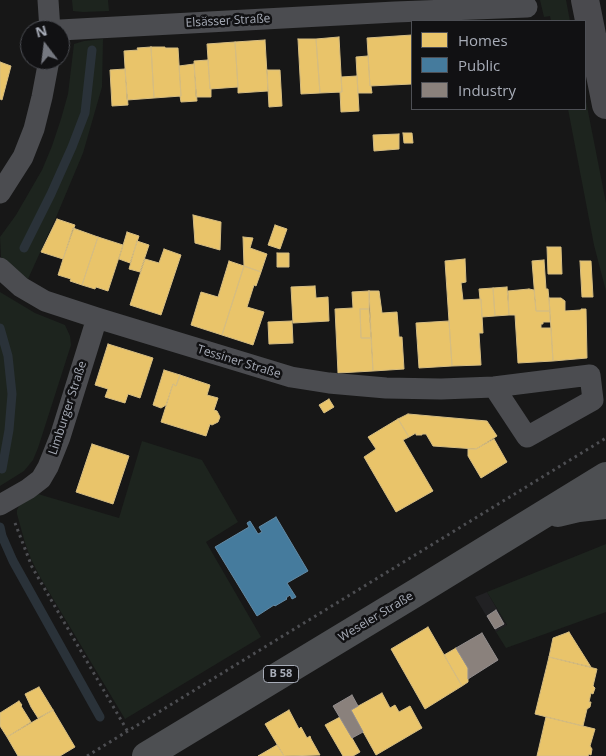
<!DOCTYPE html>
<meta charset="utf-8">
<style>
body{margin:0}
#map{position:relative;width:606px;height:756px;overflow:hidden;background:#171717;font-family:"Open Sans",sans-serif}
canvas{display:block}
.legend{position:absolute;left:411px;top:20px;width:175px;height:90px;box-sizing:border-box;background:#111113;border:1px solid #4d4f55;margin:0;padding:6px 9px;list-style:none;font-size:15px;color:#a8adb8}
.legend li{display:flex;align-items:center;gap:10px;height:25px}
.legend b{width:25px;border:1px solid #4d4f55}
.north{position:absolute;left:20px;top:20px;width:50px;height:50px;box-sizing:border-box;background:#111113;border:1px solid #4d4f55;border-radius:50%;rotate:345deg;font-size:14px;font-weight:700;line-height:20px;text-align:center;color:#a8adb8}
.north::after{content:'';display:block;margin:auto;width:18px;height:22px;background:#757880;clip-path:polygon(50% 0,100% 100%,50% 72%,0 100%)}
</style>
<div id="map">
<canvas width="606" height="756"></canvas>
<ul class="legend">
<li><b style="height:14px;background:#e9c46a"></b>Homes</li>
<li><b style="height:14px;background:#457b9d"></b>Public</li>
<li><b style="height:14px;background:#8a817c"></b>Industry</li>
</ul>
<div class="north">N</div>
</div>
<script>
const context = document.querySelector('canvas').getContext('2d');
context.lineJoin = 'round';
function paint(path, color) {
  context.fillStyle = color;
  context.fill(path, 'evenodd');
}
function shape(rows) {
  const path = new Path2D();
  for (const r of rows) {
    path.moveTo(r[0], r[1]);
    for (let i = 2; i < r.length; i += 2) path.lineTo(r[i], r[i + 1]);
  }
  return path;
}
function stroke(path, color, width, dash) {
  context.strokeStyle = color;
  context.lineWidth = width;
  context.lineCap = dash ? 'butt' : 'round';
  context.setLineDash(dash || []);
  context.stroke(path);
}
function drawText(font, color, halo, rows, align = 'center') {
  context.font = font + ' "Open Sans",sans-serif';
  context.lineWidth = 5;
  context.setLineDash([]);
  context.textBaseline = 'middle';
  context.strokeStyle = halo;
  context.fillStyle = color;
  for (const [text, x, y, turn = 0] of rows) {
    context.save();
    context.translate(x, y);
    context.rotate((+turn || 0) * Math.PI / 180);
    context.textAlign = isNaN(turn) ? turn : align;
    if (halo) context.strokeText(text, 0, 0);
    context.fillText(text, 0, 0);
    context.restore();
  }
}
paint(shape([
 [487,592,507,626,496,632,475,597]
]), '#212123');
paint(shape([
 [72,0,108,0,109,11,83,12,73,11],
 [540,0,566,0,570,21,551,21,550,16,544,17],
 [103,39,102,87,83,153,57,215,28,279,1,257,0,237,16,215,31,189,42,170,52,146,61,119,68,94,74,44,84,41],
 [585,96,606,203,606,291,594,245,568,109,585,109],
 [0,292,35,313,65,325,70,336,71,345,38,448,33,460,24,471,0,486],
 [142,441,202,460,238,522,206,542,261,637,125,719,40,577,31,559,25,543,17,514,17,510,19,506,38,494,119,518],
 [606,544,606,612,506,648,496,632,507,625,487,592]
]), '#1d241e');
const homes = shape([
 [412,35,412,84,370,86,367,38,412,35],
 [339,37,342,92,320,93,316,39,339,37],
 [298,39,316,39,320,93,301,94,298,39],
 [265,40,268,91,238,93,238,87,235,42,265,40],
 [235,42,238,87,210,89,207,44,235,42],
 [151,47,165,47,165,48,178,48,181,96,154,98,151,47],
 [151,47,154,98,127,100,124,51,138,50,137,48,151,47],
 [368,56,370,86,371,86,372,93,358,93,356,57,368,56],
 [208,60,210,89,211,88,211,97,196,97,194,61,208,60],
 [0,62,11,66,2,100,0,99,0,62],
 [194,64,197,101,181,102,180,96,181,96,179,66,194,64],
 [125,69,128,105,112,106,110,70,125,69],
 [267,70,280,70,282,106,269,107,267,70],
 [357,76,359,111,341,112,340,92,342,92,341,77,357,76],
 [403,133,412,133,413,143,404,143,403,133],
 [399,134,399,149,374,151,373,135,399,134],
 [193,215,221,222,220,250,195,243,193,215],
 [57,219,75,225,63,259,41,252,57,219],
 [275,225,287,229,280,249,268,245,275,225],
 [73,228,98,237,82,285,70,281,71,279,58,275,73,228],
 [127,232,139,236,130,263,119,259,127,232],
 [98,237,123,245,108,291,96,287,95,289,82,285,98,237],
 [243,237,253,238,250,248,267,254,261,272,244,266,243,237],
 [137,241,149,245,140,272,129,269,137,241],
 [547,247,561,247,562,274,548,274,547,247],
 [164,249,181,255,161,315,130,305,145,259,159,263,164,249],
 [277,253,289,253,289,267,277,267,277,253],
 [465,259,466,282,461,283,463,300,481,299,483,333,479,333,481,365,452,366,445,261,465,259],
 [544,260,546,289,548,289,550,311,536,311,532,261,544,260],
 [229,261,244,266,222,335,191,325,201,292,218,297,229,261],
 [580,261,591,261,593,297,582,297,580,261],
 [244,266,261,272,256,286,254,285,247,307,264,312,253,345,222,335,244,266],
 [315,286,316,298,328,297,329,321,293,323,291,287,315,286],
 [507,287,509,315,495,316,493,288,507,287],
 [493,288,495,316,482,317,481,299,480,299,479,289,493,288],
 [529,289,534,290,536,311,550,311,550,322,543,322,543,324,541,324,541,328,551,328,553,361,518,363,515,315,509,315,508,291,529,289],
 [369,291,369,309,360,309,361,338,371,338,373,371,338,373,335,309,353,308,352,292,369,291],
 [369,291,379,291,382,313,397,312,399,337,402,337,404,369,373,371,369,291],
 [549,298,561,298,565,301,565,311,581,310,581,309,586,309,587,358,553,361,549,298],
 [360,309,369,309,371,338,361,338,360,309],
 [292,321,293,343,269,344,268,322,292,321],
 [449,321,452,366,419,368,416,323,449,321],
 [108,344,153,358,140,398,128,394,125,403,105,397,108,389,95,385,108,344],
 [164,370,180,375,176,386,173,384,166,405,161,408,153,405,164,370],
 [180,375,210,385,207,395,218,398,214,410,217,411,220,417,218,422,212,425,210,424,206,436,161,422,173,384,176,386,180,375],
 [329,399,334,407,324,413,319,405,329,399],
 [408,414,487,421,497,436,476,449,433,446,426,434,422,434,422,435,416,435,416,433,409,437,398,419,408,414],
 [398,419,409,437,403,440,433,491,396,512,364,457,376,449,368,437,398,419],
 [494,439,507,462,481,478,468,456,468,449,476,449,494,439],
 [92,444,129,456,113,504,76,492,92,444],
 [428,627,462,686,425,709,391,649,428,627],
 [569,632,591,667,549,657,553,638,569,632],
 [456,648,468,668,468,682,462,686,444,655,456,648],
 [549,657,597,669,593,686,595,688,593,694,591,693,589,702,591,702,590,707,587,709,583,726,535,714,549,657],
 [39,687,53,710,38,718,31,707,25,694,39,687],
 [382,693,390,708,395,705,399,712,410,706,422,728,376,755,351,710,382,693],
 [19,701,22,705,21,706,31,722,7,737,0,726,0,713,19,701],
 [53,710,75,747,60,756,18,756,7,737,53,710],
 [289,710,299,729,301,727,307,738,310,736,311,739,320,755,284,756,265,724,289,710],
 [340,717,360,752,353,756,343,756,325,725,340,717],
 [546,717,595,729,590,746,592,749,591,755,589,754,588,756,537,756,546,717],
 [277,745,284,756,258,756,277,745]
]);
paint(homes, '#e9c46a');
stroke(homes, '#d6bd81', 1);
const public = shape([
 [276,517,308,571,287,583,296,597,292,599,290,595,286,598,287,599,275,606,274,605,257,616,215,547,249,527,247,523,250,521,258,534,262,532,259,527,276,517]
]);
paint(public, '#457b9d');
stroke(public, '#638aa5', 1);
const industry = shape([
 [496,610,504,624,495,629,487,616,496,610],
 [482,633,498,660,468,679,468,668,456,648,482,633],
 [352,695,358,706,351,710,363,732,352,738,333,706,352,695]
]);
paint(industry, '#8a817c');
stroke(industry, '#938e8e', 1);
stroke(shape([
 [24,248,51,194,72,147,85,113,92,50],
 [0,328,8,356,12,394,9,430,2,469],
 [0,527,2,536,13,561,100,717]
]), '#2a3239', 9);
stroke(shape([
 [15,523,32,567,128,732],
 [87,756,606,438]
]), '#4d4e52', 3, [2.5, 4]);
stroke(shape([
 [48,0,50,30],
 [60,30,395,12,527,7],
 [0,193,23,157,34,129,42,97,49,60],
 [0,268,21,287,45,301,97,318,291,377,329,383,386,388,441,389,494,387,590,375,593,400,527,437,494,387],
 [0,505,28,489,41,479,48,467,60,437,97,318]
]), '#4b4c50', 21);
stroke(shape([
 [585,0,606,105]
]), '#4a4a4e', 28);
stroke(shape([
 [558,513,579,508,606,505],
 [146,756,417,592,606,476]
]), '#4d4f52', 28);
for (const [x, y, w] of [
 [281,674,35]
]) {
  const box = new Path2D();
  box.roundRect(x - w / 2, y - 8.5, w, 17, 4);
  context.fillStyle = '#111113';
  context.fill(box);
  stroke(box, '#a8adb8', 1);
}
drawText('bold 11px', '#a8adb8', null, [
 ["B 58",281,674]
]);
drawText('12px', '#a8adb8', '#111113', [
 ["Elsässer Straße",228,21,-3],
 ["Tessiner Straße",239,362,17],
 ["Limburger Straße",68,408,-72],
 ["Weseler Straße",376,617,-31]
]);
</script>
